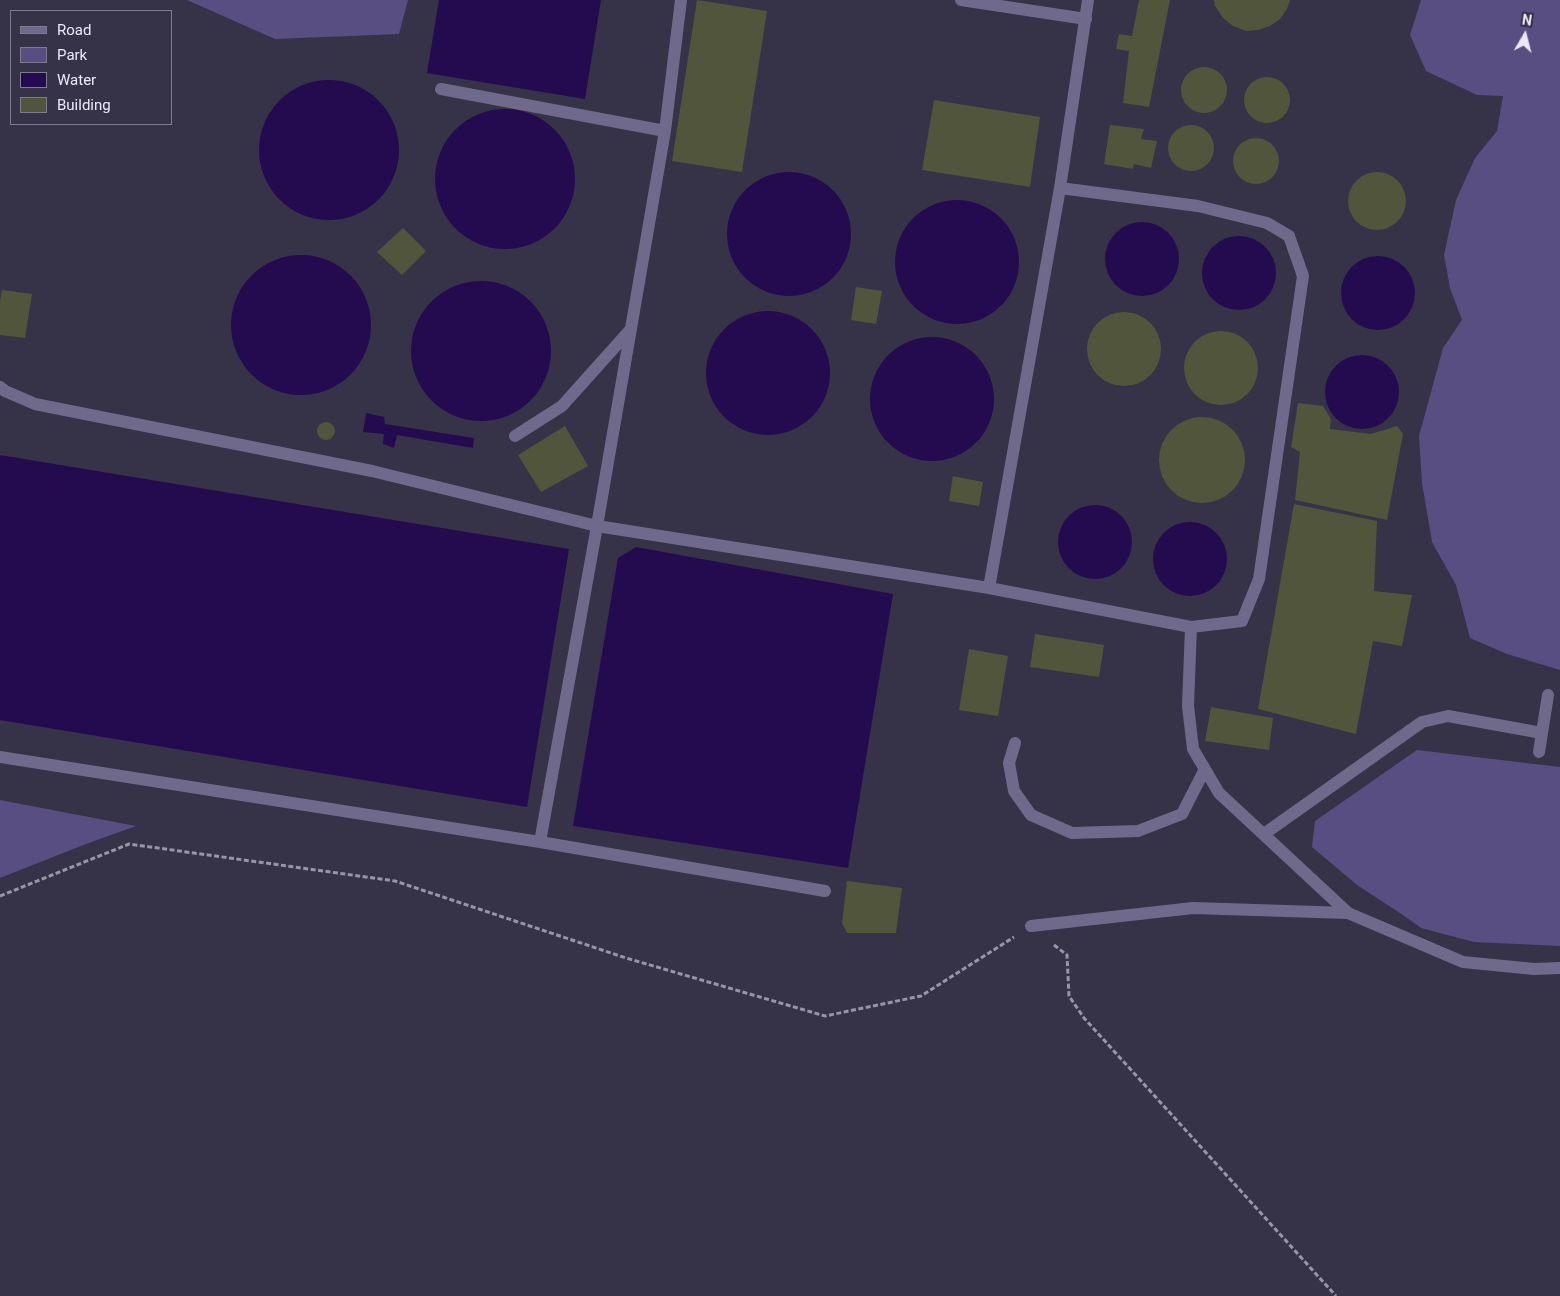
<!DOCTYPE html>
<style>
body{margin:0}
#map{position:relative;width:1560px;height:1296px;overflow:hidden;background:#363248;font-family:Roboto,sans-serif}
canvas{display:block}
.legend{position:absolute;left:10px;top:10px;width:162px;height:115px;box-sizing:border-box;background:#363248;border:1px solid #7f7c8e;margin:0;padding:6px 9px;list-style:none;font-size:15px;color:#eceaf8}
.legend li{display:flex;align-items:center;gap:10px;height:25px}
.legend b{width:25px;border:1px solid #7f7c8e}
.north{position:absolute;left:1500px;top:10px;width:50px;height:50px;-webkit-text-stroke:4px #363248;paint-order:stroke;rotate:8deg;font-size:14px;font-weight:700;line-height:20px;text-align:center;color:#eceaf8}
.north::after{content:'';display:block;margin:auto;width:18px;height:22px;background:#eceaf8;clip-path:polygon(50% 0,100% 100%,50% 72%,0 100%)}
</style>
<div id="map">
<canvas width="1560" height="1296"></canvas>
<ul class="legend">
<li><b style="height:6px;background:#6f6a8b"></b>Road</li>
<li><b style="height:14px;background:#594e82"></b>Park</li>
<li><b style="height:14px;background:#240b50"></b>Water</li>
<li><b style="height:14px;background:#51553c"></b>Building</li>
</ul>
<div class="north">N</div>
</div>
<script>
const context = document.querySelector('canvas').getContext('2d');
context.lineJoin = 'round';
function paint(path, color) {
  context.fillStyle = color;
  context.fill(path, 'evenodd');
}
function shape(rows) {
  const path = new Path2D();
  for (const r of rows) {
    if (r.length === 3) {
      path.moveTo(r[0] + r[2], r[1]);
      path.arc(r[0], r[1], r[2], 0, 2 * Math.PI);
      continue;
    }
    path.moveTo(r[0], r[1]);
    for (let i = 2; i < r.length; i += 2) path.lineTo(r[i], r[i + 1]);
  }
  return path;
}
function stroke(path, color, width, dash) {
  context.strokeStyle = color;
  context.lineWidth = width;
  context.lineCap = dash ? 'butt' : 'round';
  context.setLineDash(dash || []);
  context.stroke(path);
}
paint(shape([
 [187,0,408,0,399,34,275,39],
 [1421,0,1560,0,1560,670,1507,654,1470,638,1456,585,1432,542,1422,483,1419,436,1443,348,1462,320,1450,288,1444,255,1456,200,1475,158,1497,131,1503,96,1477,95,1426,71,1410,35],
 [1417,750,1560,767,1560,946,1474,942,1421,928,1403,915,1357,885,1312,847,1315,821],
 [0,800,136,826,86,844,0,878]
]), '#594e82');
paint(shape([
 [439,0,601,0,585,99,427,73],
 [329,150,70],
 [505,179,70],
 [789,234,62],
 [957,262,62],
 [1142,259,37],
 [1239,273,37],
 [301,325,70],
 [1378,293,37],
 [481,351,70],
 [768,373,62],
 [932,399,62],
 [1362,392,37],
 [366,413,384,417,385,424,474,438,473,448,397,435,394,448,383,444,384,434,363,432],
 [0,455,569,549,527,807,0,720],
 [1095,542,37],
 [1190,559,37],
 [636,547,893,594,848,868,573,826,618,558]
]), '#240b50');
paint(shape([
 [697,0,767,11,742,172,672,161],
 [1139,0,1170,0,1149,107,1123,103,1129,51,1116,49,1119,34,1132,36],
 [1214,0,1290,0,1287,9,1280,19,1270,26,1258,30,1246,31,1233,26,1223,18,1215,6],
 [1204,90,23],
 [1267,100,23],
 [934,100,1040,117,1030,187,922,170],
 [1110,125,1144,129,1141,139,1157,141,1151,168,1134,164,1133,169,1104,164],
 [1191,148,23],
 [1256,161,23],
 [1377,201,29],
 [403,228,426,251,402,275,377,252],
 [856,287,882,291,876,324,851,320],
 [2,290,32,294,25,338,0,335,0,301],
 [1124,349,37],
 [1221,368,37],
 [1298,403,1323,406,1331,419,1330,429,1371,434,1397,426,1403,434,1387,520,1295,500,1300,452,1291,447],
 [1202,460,43],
 [326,431,9],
 [565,426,588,466,541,492,518,455],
 [953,476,983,482,979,506,949,501],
 [1294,504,1377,521,1374,591,1412,595,1402,646,1373,641,1356,734,1258,709],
 [1035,634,1104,645,1099,677,1030,667],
 [969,649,1008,656,998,716,959,710],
 [1211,707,1273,718,1269,750,1205,741],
 [847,881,902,888,896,933,847,933,842,923]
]), '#51553c');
stroke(shape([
 [0,896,129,844,395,881,626,958,825,1016,921,996,1014,937],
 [1054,945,1067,955,1069,996,1084,1018,1336,1296]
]), '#9895a7', 3, [5, 2.5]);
stroke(shape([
 [961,0,1086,19],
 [441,89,665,131],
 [0,387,5,391,35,404,372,471,597,526,665,131,681,0],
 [515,436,562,406,631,329],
 [989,588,1191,627,1242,621,1259,579,1303,276,1289,236,1267,223,1198,206,1060,188],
 [1191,627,1188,706,1193,749,1219,793,1348,913],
 [1015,743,1009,763,1014,791,1031,815,1072,833,1138,831,1182,814,1205,769],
 [1539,752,1548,695],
 [0,757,540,842,597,526,989,588,1060,188,1088,0],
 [1264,834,1422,722,1448,716,1542,733],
 [540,842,825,891]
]), '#6f6a8b', 12);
stroke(shape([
 [1031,926,1193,908,1348,913,1463,962,1534,969,1560,968]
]), '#6f6a8b', 12);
</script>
